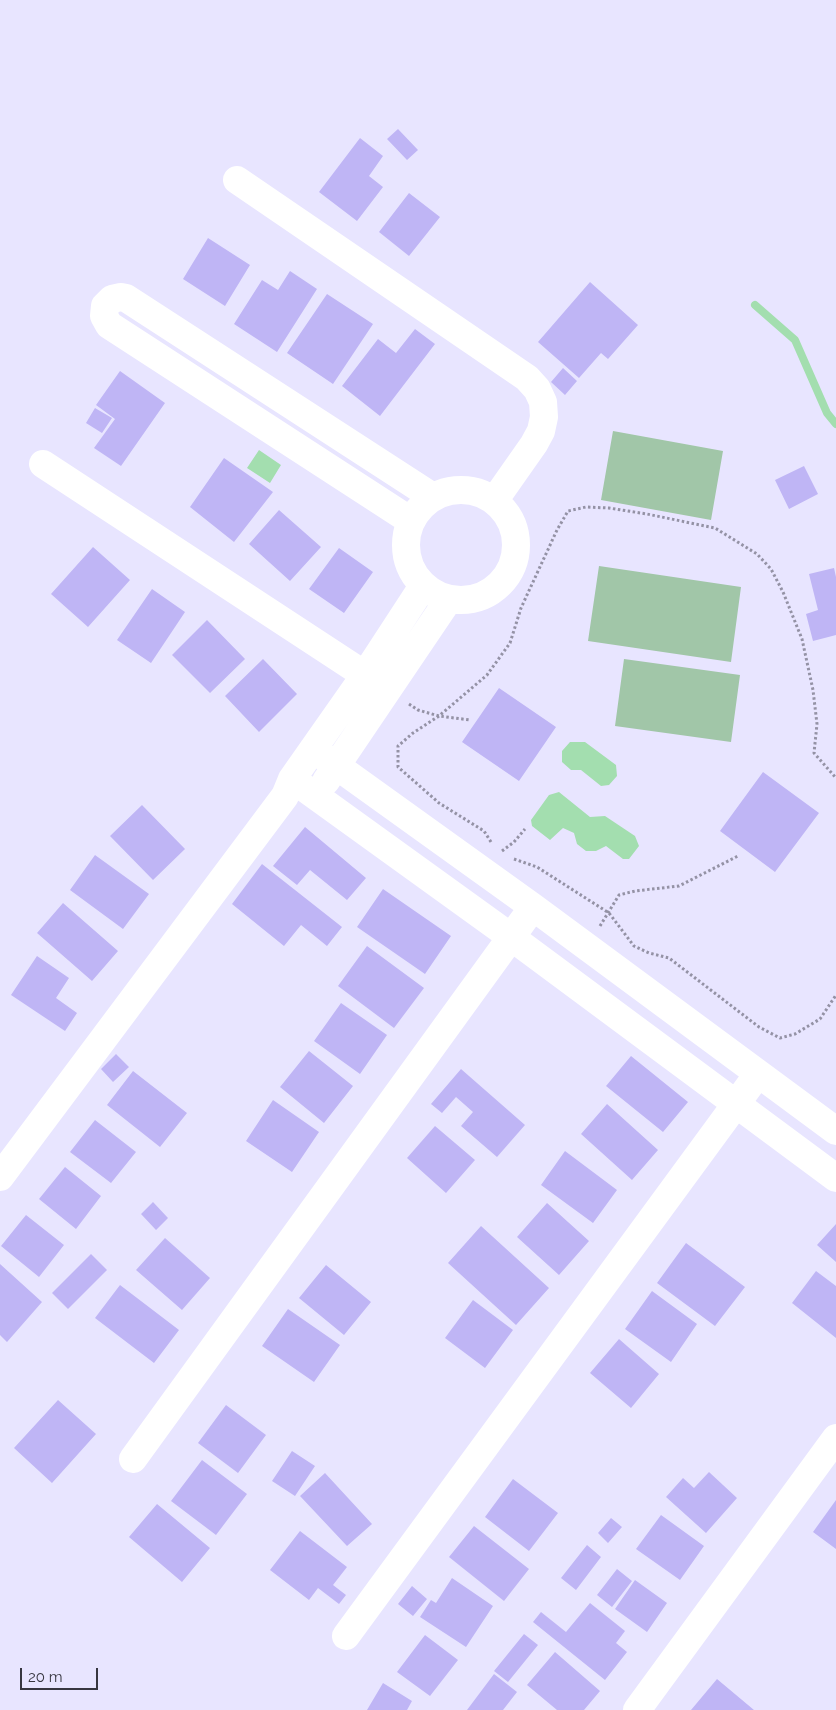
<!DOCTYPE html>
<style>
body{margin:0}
#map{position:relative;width:836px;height:1710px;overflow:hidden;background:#e8e5ff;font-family:Raleway,sans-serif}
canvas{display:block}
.scale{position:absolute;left:20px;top:1668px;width:78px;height:22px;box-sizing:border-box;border:2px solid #373640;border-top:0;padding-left:6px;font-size:15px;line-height:18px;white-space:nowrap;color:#373640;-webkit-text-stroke:4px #e8e5ff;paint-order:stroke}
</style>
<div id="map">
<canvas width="836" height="1710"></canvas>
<div class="scale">20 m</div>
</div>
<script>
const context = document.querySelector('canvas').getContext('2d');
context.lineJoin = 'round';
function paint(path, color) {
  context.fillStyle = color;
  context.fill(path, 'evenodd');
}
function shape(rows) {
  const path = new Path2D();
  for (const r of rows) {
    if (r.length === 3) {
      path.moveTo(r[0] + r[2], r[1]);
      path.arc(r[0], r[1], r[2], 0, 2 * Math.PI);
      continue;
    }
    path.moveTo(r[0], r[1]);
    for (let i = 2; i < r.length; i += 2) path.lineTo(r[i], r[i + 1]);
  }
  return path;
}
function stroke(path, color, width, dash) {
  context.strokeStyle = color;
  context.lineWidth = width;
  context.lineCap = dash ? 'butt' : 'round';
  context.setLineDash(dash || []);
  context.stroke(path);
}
paint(shape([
 [613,431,723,451,711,520,601,500],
 [599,566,741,587,731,662,588,641],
 [624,659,740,675,731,742,615,726]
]), '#a1c6a8');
paint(shape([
 [259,450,281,465,270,483,247,468],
 [570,742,585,742,616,765,617,776,609,785,601,786,581,770,571,770,562,762,562,751],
 [559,792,590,817,605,816,635,836,639,846,629,859,623,859,606,846,596,851,586,851,577,844,574,833,563,828,550,840,532,826,531,820,549,795]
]), '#a3deaf');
stroke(shape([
 [755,305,795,340,827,413,836,424]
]), '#a3deaf', 8);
paint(shape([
 [398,129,418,150,407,160,387,139],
 [360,138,383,156,369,176,383,187,357,221,319,192],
 [409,193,440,217,409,256,379,232],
 [208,238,250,265,225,306,183,279],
 [290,271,317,289,277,352,234,324,262,280,278,290],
 [590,282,638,325,608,359,601,353,579,378,538,342],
 [327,294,373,324,333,384,287,353],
 [415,329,435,344,380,416,342,386,378,339,396,353],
 [563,368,577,381,565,395,551,382],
 [120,371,165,403,121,466,94,448,115,419,96,405],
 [95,408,112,418,102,433,86,423],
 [224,458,273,492,234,542,190,507],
 [804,466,818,494,789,509,775,480],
 [279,510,321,547,290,581,249,544],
 [93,547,130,580,88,627,51,594],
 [339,548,373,572,344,613,309,589],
 [834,568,836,577,836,635,813,641,806,614,818,610,809,574],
 [152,589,185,612,151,663,117,640],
 [207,620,245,659,210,693,172,655],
 [263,659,297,694,259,732,225,696],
 [499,688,556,727,519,781,462,742],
 [763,772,819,813,775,872,720,831],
 [142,805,185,849,153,880,110,836],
 [305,827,366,878,347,900,310,870,297,885,273,866],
 [95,855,149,894,123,929,70,890],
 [262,864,342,927,327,946,301,925,284,946,232,904],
 [383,889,451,936,425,974,357,927],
 [63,903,118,951,92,981,37,933],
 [367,946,424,988,394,1028,338,986],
 [37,956,69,978,56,998,77,1013,65,1031,11,995],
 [341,1003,387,1035,360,1074,314,1041],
 [309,1051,353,1086,324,1123,280,1087],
 [116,1054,129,1067,113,1082,101,1069],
 [631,1056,688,1102,663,1132,606,1086],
 [461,1069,525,1125,497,1157,461,1126,473,1112,456,1097,442,1113,431,1104],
 [133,1071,187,1113,160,1147,107,1105],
 [273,1100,319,1132,292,1172,246,1141],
 [607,1104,658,1150,632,1180,581,1134],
 [95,1120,136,1152,111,1183,70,1152],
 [435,1126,475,1160,446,1193,407,1158],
 [565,1151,617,1190,593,1223,541,1185],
 [65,1167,101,1196,76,1229,39,1199],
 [153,1202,168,1218,156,1230,141,1214],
 [547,1203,589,1241,559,1275,517,1237],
 [26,1215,64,1245,39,1277,1,1246],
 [836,1224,836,1262,817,1245],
 [481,1226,549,1288,516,1325,448,1263],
 [165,1238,210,1278,182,1310,136,1270],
 [686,1243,745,1287,715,1326,657,1283],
 [91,1254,107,1270,68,1309,52,1293],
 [0,1264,42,1302,7,1342,0,1335],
 [326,1265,371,1302,344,1335,299,1298],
 [816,1271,836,1286,836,1338,792,1303],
 [120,1285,179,1330,154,1363,95,1318],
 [652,1291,697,1324,671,1362,625,1329],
 [473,1300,513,1330,485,1368,445,1338],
 [288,1309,340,1345,314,1382,262,1346],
 [619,1339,659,1374,631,1408,590,1373],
 [58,1400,96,1434,52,1483,14,1448],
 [226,1405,266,1435,238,1473,198,1443],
 [292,1451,315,1466,295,1496,272,1481],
 [202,1460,247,1494,216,1535,171,1501],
 [709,1472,737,1498,706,1533,666,1497,683,1478,694,1488],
 [325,1473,372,1524,347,1546,300,1496],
 [513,1479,558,1513,529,1551,485,1517],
 [836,1500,836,1549,813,1532],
 [157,1504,210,1548,182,1582,129,1537],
 [661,1515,704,1546,680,1580,636,1549],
 [611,1518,622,1527,608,1543,598,1533],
 [474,1526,529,1569,504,1601,449,1557],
 [300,1531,347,1567,333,1585,346,1595,339,1604,318,1588,309,1600,270,1570],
 [587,1545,601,1557,576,1590,561,1578],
 [617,1569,632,1581,612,1607,597,1595],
 [452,1578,493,1606,466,1647,420,1617,431,1600,436,1603],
 [635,1580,667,1603,647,1632,615,1609],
 [412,1586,427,1599,413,1616,398,1604],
 [590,1603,625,1631,616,1643,627,1652,605,1680,533,1622,541,1612,566,1632],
 [524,1634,538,1645,508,1682,494,1671],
 [425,1635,458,1660,430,1696,397,1672],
 [555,1652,600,1691,584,1710,557,1710,527,1685],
 [494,1674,517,1692,503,1710,467,1710],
 [717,1679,754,1710,691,1710],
 [383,1683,412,1701,407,1710,367,1710]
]), '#bfb5f5');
stroke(shape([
 [409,704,418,710,439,716,470,720],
 [491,842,484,831,439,803,398,767,398,746,413,733,439,716,487,675,510,643,521,608,557,530,568,511,586,507,609,508,647,514,715,528,757,554,771,569,783,592,802,639,813,690,817,724,814,753,836,778],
 [502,851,514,842,525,829],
 [514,859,537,867,609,913,634,946,649,953,669,958,759,1027,780,1038,795,1034,820,1019,836,995],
 [600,926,619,895,635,891,679,886,738,856]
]), '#9492a5', 3, [2.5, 2.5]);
stroke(shape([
 [237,180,527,378,537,389,543,402,544,417,541,431,534,444,494,501],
 [43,464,365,675],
 [461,545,55],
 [411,521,109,325,104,316,105,306,112,299,121,297,126,298,433,497],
 [313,749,533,907,836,1131],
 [292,779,511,937,836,1178],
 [326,781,449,599],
 [0,1177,285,796,292,779,365,675,423,586],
 [133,1459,533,907],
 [346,1636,758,1074],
 [637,1710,836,1438]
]), '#fff', 28);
</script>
